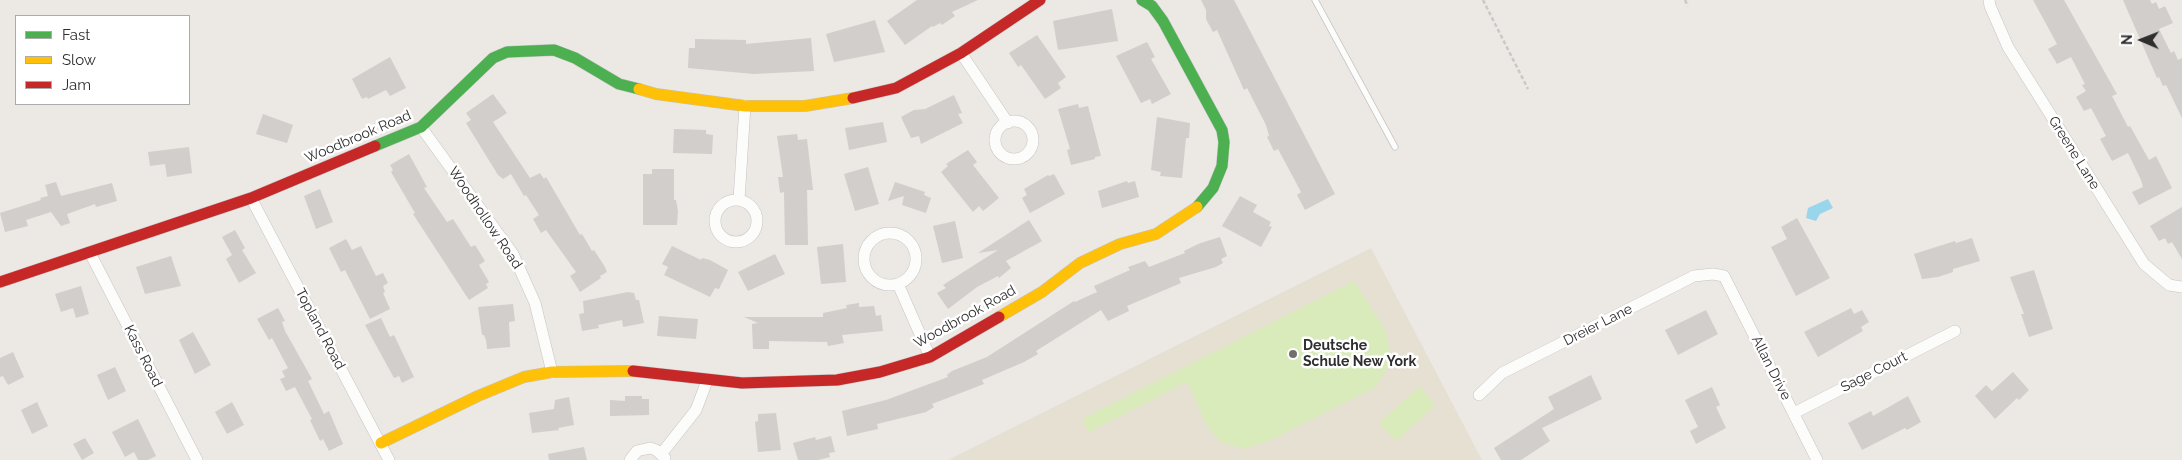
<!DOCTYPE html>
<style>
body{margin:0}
#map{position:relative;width:2182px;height:460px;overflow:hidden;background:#ece8e4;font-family:Raleway,sans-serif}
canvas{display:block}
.legend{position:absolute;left:15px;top:15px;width:175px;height:90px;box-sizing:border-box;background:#fff;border:1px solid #ababab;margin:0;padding:6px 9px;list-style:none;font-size:15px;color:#2e2e2e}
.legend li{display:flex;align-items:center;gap:10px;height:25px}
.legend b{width:25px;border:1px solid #ababab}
.north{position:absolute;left:2117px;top:15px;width:50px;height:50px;-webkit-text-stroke:4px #fff;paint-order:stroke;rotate:271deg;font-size:14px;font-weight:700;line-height:20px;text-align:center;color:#2e2e2e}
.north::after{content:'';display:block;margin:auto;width:18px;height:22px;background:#2e2e2e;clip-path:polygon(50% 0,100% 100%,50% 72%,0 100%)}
</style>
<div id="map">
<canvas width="2182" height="460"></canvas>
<ul class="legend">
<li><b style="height:6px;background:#4caf50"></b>Fast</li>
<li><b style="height:6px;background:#ffc107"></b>Slow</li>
<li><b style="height:6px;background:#c62828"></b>Jam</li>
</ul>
<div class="north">N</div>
</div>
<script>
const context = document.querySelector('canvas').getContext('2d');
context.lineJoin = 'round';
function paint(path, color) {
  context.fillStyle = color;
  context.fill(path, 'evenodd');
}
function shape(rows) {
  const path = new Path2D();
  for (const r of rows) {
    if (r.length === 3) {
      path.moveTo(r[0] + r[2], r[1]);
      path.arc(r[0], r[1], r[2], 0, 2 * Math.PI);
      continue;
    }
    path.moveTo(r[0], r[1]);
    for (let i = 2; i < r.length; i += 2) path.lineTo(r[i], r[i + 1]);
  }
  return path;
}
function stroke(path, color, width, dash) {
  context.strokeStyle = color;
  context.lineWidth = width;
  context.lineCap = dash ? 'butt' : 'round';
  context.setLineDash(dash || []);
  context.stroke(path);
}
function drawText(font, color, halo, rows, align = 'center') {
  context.font = font + ' Raleway,sans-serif';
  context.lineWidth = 5;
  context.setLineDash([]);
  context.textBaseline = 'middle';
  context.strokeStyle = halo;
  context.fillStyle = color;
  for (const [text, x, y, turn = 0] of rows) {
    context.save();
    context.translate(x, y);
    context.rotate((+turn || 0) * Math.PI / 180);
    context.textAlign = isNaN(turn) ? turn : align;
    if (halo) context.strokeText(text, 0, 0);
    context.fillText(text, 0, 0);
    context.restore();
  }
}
paint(shape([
 [1371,248,1482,460,948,460]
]), '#e6e0d3');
paint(shape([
 [1354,281,1386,331,1391,362,1376,387,1271,440,1244,449,1220,442,1206,424,1187,382,1089,432,1082,419],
 [1420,386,1435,406,1396,441,1379,423]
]), '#d9eabb');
paint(shape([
 [1828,199,1833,208,1820,214,1816,221,1806,218,1808,208]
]), '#99d6ec');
paint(shape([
 [917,0,978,0,952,12,955,16,942,25,940,23,933,27,932,26,905,45,887,21],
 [1201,0,1234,0,1335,194,1305,210,1297,195,1301,192,1278,149,1274,151,1267,137,1269,136,1266,125,1247,88,1244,90,1217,30,1213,32,1206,19,1206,10],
 [2033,0,2064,0,2117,94,2112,96,2128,127,2130,126,2149,160,2156,156,2172,188,2139,205,2132,192,2143,187,2141,180,2128,153,2112,161,2100,139,2106,136,2091,108,2084,111,2076,97,2086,91,2082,85,2085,84,2071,57,2057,64,2048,49,2057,44],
 [2123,0,2150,0,2152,4,2156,2,2159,9,2165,6,2173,23,2159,29,2171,53,2174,51,2178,60,2182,58,2182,118,2166,85,2163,86,2159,77,2157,78],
 [1112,9,1118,41,1058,50,1053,21],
 [875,20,885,52,834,62,826,34],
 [1037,35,1066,77,1058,83,1061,88,1045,99,1021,65,1018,67,1009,53],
 [811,38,814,71,754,74,688,68,689,48,695,48,695,39,746,40,746,44],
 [1147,42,1155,57,1151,59,1171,94,1152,104,1150,99,1141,103,1116,56],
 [390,57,406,88,390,96,386,90,368,99,367,97,362,99,352,79],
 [493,94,507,113,493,122,530,178,540,173,544,179,546,177,580,235,582,234,592,251,594,250,605,267,607,272,600,276,601,278,580,292,570,276,576,272,546,230,541,233,533,219,539,215,526,195,524,196,511,174,503,179,498,175,466,123,471,120,466,113],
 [954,95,962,113,958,114,963,123,921,144,919,136,911,138,901,117,914,110,925,109],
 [1078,104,1079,108,1088,106,1101,156,1095,157,1095,159,1071,165,1067,150,1070,149,1058,109],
 [263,114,293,125,287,143,256,134],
 [1157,117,1190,123,1189,138,1186,138,1182,178,1160,176,1161,172,1151,170],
 [883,122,887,142,849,150,845,128],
 [674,129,706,130,706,134,713,135,712,154,673,153],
 [797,134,798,140,807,139,813,190,807,190,808,245,785,245,784,192,780,193,778,177,783,177,777,136],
 [189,147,192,173,167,177,165,164,150,166,148,152],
 [968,150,977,162,973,165,999,198,983,211,979,206,973,212,941,172,948,166,946,164],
 [409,154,427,187,424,188,447,222,453,219,471,247,475,245,485,261,479,265,489,282,486,284,488,288,469,300,413,214,415,213,391,172,393,170,390,165],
 [868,167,879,204,855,211,844,174],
 [652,169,674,169,674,200,676,200,678,211,677,225,643,225,643,174,652,174],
 [1054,174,1065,194,1030,213,1022,198,1027,195,1024,189,1048,175,1049,176],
 [1127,181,1128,183,1135,181,1139,197,1102,208,1098,191],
 [56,182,61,196,112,183,117,201,96,207,95,204,67,214,70,223,61,226,51,212,26,220,28,226,5,232,0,213,41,200,40,198,48,196,45,185],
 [895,182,925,192,924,195,931,198,926,213,902,205,904,196,888,201],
 [320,189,333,222,316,229,304,196],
 [1240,196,1257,205,1253,212,1271,222,1269,226,1272,227,1261,247,1222,226],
 [2182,207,2182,259,2172,242,2168,244,2165,238,2159,241,2150,226],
 [1797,218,1830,278,1796,296,1771,247,1787,239,1781,227],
 [1029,220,1042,241,1006,261,1011,268,999,278,998,276,977,287,948,309,937,293,946,288,943,285,998,250,978,253],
 [955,221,963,258,942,263,933,226],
 [235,230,245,248,242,250,256,273,239,283,226,259,232,255,222,237],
 [1220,237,1227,256,1221,259,1223,263,1216,267,1179,278,1181,283,1127,306,1129,311,1108,321,1101,310,1036,351,1038,354,1024,362,982,380,984,384,932,404,934,407,926,412,877,424,878,429,847,436,842,411,886,400,948,377,947,375,952,371,987,357,1074,301,1075,302,1097,292,1094,286,1130,270,1128,267,1145,261,1149,267,1185,253,1184,251,1198,244],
 [1972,238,1980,261,1953,269,1953,272,1938,277,1922,279,1914,254,1955,241,1956,243],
 [346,239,352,250,361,246,376,276,383,273,388,283,383,286,385,292,383,293,390,309,370,319,345,270,341,272,329,248],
 [843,244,846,282,821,284,817,247],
 [672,246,701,260,702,258,710,260,728,270,719,289,715,288,710,297,664,275,668,267,662,264],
 [775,254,785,274,748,291,738,272],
 [171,256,181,286,145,294,136,267],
 [2034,270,2053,329,2029,337,2021,314,2024,314,2010,277],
 [81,286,89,314,76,318,73,308,61,312,55,294],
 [628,292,634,293,636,300,639,300,644,323,623,327,622,320,598,325,599,328,582,331,579,314,584,313,583,301],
 [859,303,859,307,874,306,876,316,881,315,883,331,842,335,844,343,828,346,827,342,769,341,769,349,753,349,752,324,758,323,744,317,823,317,823,313,847,308,846,305],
 [513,304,515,321,509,322,510,347,487,349,486,340,484,335,482,335,478,307],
 [278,308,285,321,282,322,285,331,312,379,308,381,324,414,329,411,343,444,329,451,323,439,320,441,310,420,312,419,295,387,286,391,280,379,285,377,282,371,288,368,272,338,269,340,257,319],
 [1851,308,1854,314,1862,310,1869,322,1861,327,1863,331,1818,357,1804,332],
 [1706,310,1718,334,1678,355,1665,330],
 [659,316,698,319,696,339,657,336],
 [381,318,390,337,394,335,414,377,402,383,399,376,394,378,365,325],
 [193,332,211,365,195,374,179,340],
 [13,352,24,377,8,385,3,376,0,377,0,358],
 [115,367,126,391,108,400,97,375],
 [2013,372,2029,390,2019,400,2017,398,1995,419,1975,396,1986,385,1992,391],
 [1591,375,1602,399,1542,428,1550,441,1521,460,1501,460,1494,448,1554,409,1548,397],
 [1712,387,1720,405,1716,407,1726,428,1696,444,1690,431,1698,427,1685,400],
 [625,396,642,396,642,399,649,399,649,415,610,416,610,400,625,401],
 [1908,396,1921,422,1907,430,1905,428,1862,450,1848,423,1871,411,1873,416],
 [569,397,574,425,558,428,559,430,532,433,529,413,554,409,555,400],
 [37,402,48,426,32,434,21,410],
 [232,402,244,425,227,434,215,412],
 [776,413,781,450,758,452,755,422,758,421,758,414],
 [138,419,156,456,148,460,138,460,134,452,125,457,112,432],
 [831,436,835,452,829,453,830,457,818,460,798,460,793,443,815,437,816,440],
 [85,438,94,453,82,460,73,444],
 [584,447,587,460,549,460,548,454]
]), '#d1cecb');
const lane = shape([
 [1315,0,1395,147]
]);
const street = shape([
 [1989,0,1990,6,2008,47,2144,264,2169,285,2182,287],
 [961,53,1008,123],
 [1014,140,19],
 [421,127,513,254,535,303,552,372],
 [251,198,389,460],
 [739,200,745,106],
 [736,221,21],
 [890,259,26],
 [90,253,197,460],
 [898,284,930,357],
 [1479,395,1502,373,1694,276,1713,274,1724,276,1817,460],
 [1794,413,1955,331],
 [662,453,696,410,707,381],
 [630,460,637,451,650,448,656,450,665,458]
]);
const fast = shape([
 [1142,0,1152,6,1163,21,1222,130,1224,142,1222,166,1213,188,1197,207],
 [375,146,421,127,493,58,507,52,554,50,575,58,619,84,639,89]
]);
const slow = shape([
 [639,89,656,94,745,106,805,106,853,98],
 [999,317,1042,292,1080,263,1120,244,1156,234,1197,207],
 [381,443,478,396,524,377,552,372,633,371]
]);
const jam = shape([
 [853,98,896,88,961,53,1040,0],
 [0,282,251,198,375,146],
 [633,371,742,383,837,380,880,372,930,357,999,317]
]);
stroke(lane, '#c5c4c5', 7);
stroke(street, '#c5c4c5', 12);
stroke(fast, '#c5c4c5', 12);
stroke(slow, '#c5c4c5', 12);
stroke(jam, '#c5c4c5', 12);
stroke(shape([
 [1483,0,1528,89],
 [1685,0,1688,6]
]), '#c9c9c8', 2.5, [4, 2.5]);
stroke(lane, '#fcfcfb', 5.5);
stroke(street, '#fcfcfb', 11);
stroke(fast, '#4caf50', 11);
stroke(slow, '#ffc107', 11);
stroke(jam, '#c62828', 11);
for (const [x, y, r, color] of [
 [1293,354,5,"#706f6e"]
]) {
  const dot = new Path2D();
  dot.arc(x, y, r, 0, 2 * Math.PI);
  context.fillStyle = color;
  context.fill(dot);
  stroke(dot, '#fff', 2);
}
drawText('14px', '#2e2e2e', '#fff', [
 ["Woodbrook Road",358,137,-23],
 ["Greene Lane",2074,153,58],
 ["Woodhollow Road",485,218,56],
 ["Woodbrook Road",965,317,-29],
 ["Dreier Lane",1598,325,-27],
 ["Topland Road",320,329,62],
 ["Kass Road",143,356,63],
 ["Allan Drive",1771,368,63],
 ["Sage Court",1874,372,-27]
]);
drawText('bold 14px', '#2e2e2e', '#fff', [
 ["Deutsche",1303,346],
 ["Schule New York",1303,362]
], 'left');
</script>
